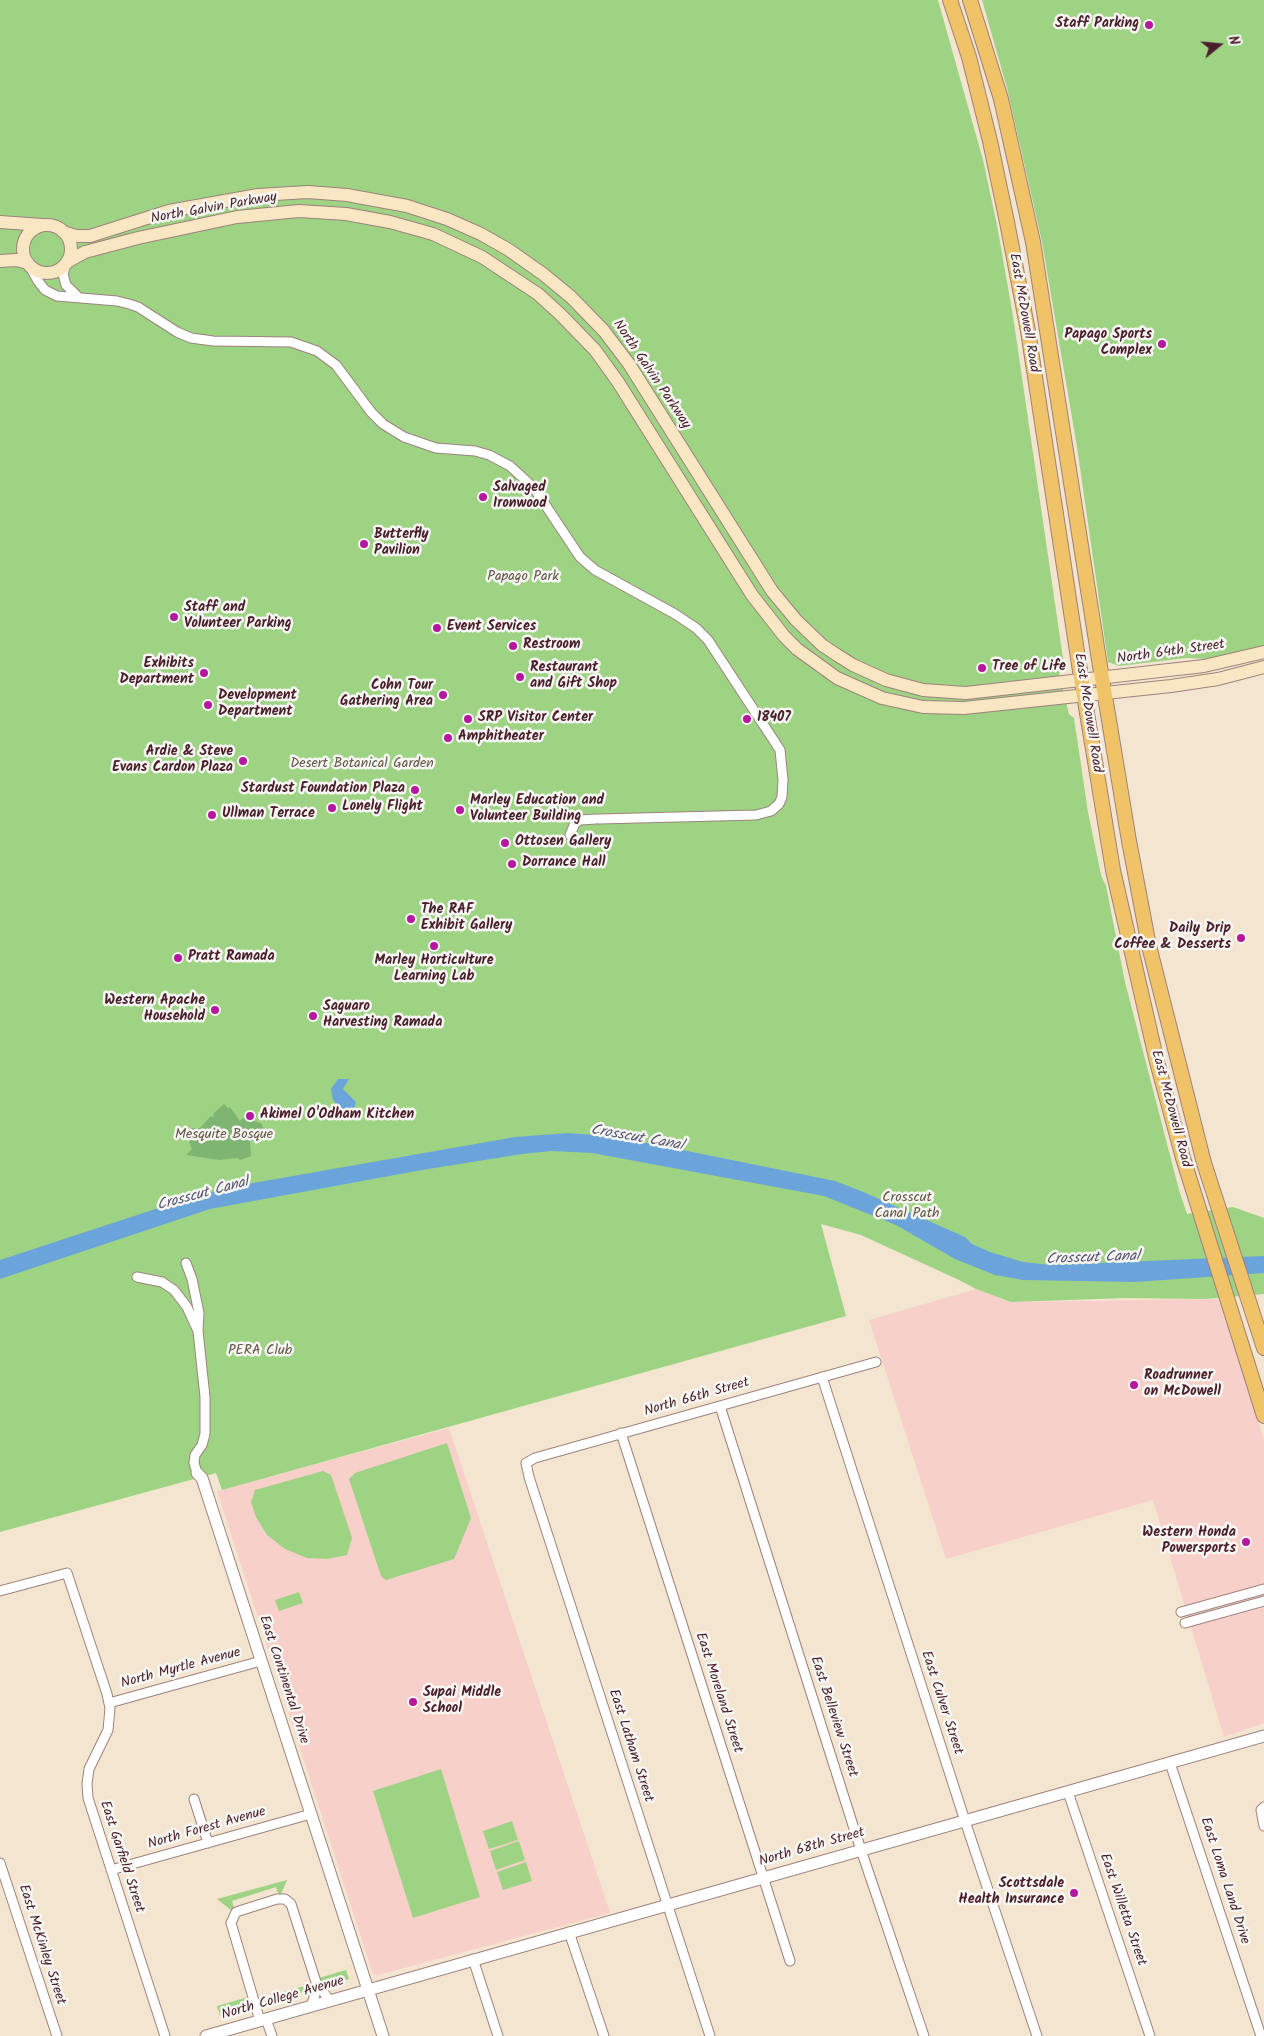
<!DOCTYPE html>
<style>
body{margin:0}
#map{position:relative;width:1264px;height:2036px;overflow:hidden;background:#f3e5cf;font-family:Kalam,sans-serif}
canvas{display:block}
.north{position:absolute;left:1194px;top:20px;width:50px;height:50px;-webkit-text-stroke:4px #f6f6f2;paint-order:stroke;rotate:73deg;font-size:14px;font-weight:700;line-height:20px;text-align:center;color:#4a1f2b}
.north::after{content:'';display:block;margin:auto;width:18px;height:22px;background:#4a1f2b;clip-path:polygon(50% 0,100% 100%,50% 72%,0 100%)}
</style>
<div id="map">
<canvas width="1264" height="2036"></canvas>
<div class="north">N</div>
</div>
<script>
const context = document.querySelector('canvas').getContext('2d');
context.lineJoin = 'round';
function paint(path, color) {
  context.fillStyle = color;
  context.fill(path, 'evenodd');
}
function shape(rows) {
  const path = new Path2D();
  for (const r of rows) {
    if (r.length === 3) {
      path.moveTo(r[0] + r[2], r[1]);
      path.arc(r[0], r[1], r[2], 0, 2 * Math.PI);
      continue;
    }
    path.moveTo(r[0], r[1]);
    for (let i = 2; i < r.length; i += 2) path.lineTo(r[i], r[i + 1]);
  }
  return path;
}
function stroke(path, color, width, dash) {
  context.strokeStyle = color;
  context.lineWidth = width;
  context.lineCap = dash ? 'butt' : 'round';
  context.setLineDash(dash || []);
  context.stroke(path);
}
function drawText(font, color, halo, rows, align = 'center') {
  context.font = font + ' Kalam,sans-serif';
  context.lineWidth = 5;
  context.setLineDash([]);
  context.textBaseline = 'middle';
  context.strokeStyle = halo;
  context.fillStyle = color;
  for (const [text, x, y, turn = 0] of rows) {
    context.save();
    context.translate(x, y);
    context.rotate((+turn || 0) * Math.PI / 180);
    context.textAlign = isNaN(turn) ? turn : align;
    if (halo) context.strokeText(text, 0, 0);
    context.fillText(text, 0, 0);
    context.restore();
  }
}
paint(shape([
 [976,1289,1011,1302,1220,1299,1264,1440,1264,1723,1224,1737,1153,1500,946,1559,869,1320],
 [449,1428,610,1913,378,1975,373,1974,370,1965,217,1491]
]), '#f7d0ca');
paint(shape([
 [0,0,938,0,983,160,997,225,1013,316,1064,665,1059,674,1069,714,1074,718,1088,812,1101,875,1106,886,1125,982,1179,1190,1187,1214,1233,1207,1264,1218,1264,1294,1205,1299,1126,1298,1011,1302,976,1289,959,1280,861,1235,821,1224,846,1316,222,1490,216,1473,0,1532],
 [982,0,1264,0,1264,646,1210,659,1186,658,1119,666,1108,662,1077,447,1042,242,1007,88],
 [447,1443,471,1518,454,1559,386,1580,381,1576,349,1479,355,1473],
 [323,1471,331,1475,352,1538,347,1555,327,1559,307,1558,285,1549,267,1535,256,1517,251,1502,255,1490],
 [299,1592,303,1603,279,1611,275,1600],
 [441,1769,480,1897,413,1918,373,1791],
 [512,1821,518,1840,489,1849,483,1831],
 [519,1841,525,1860,496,1870,490,1851],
 [526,1862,532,1881,503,1890,497,1872],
 [287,1880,281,1894,278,1894,276,1887,232,1901,234,1908,231,1910,217,1899],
 [346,1970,349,1979,328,1985,321,1981,319,1978],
 [311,1984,307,1991,266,2003,260,1999],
 [248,1997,249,2001,245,2009,220,2016,217,2006]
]), '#9ed384');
paint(shape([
 [224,1104,228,1108,230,1107,240,1121,243,1118,261,1123,265,1131,263,1141,256,1138,250,1142,251,1156,240,1160,238,1158,219,1160,186,1155,192,1149,189,1142,191,1137,188,1132,192,1128,200,1128,211,1116,213,1117,214,1113]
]), '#7eb572');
paint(shape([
 [338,1079,349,1079,343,1089,356,1102,353,1112,347,1113,343,1111,333,1100,331,1089],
 [568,1133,594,1135,638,1141,835,1181,861,1191,965,1237,972,1244,990,1252,1023,1262,1051,1265,1264,1256,1264,1273,1135,1282,1023,1280,995,1275,955,1259,896,1225,824,1196,592,1153,551,1151,522,1154,422,1170,210,1209,0,1279,0,1260,192,1197,236,1186,515,1137]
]), '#6ba4da');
const minor = shape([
 [66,264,63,274,66,285,78,297],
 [29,265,38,281,45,290,57,296,117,301,129,304,138,307,177,332,191,338,213,341,291,342,317,351,336,365,371,412,383,424,404,437,436,448,475,451,489,455,510,466,534,488,580,557,595,570,675,614,696,628,708,640,780,750,783,780,782,797,779,804,771,811,756,815,599,819],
 [570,835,575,823,580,820,596,819],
 [186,1263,192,1279,199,1313,198,1331,205,1397,205,1434,202,1445,195,1455,194,1463,197,1473],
 [137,1277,162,1282,174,1290,187,1307,198,1331],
 [822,1377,965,1821,1037,2036],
 [720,1406,857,1838,924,2036],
 [621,1433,790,1961],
 [0,1591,67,1573,107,1694,110,1708,108,1730,89,1769,87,1784,88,1798,165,2036],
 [1181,1612,1264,1589],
 [1185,1623,1264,1601],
 [109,1703,261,1661],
 [1170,1763,1261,2036],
 [1068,1792,1150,2036],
 [194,1799,208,1843],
 [1264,1807,1261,1810,1264,1826],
 [0,1863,57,2036],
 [111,1870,311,1814],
 [569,1932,604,2036],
 [473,1959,498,2036],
 [311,2006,315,1995,316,1982],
 [266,2019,272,2036],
 [260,2021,231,1923,236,1912,277,1899,285,1899,291,1904,316,1982,330,2001],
 [710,2036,529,1477,526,1463,535,1458,876,1362]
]);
const tertiary = shape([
 [197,1473,202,1478,383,2036],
 [206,2036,1264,1736]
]);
const secondary = shape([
 [0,222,42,225],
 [47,249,24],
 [63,232,76,236,90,236,169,211,258,195,308,192,347,195,407,206,447,219,481,234,509,250,543,274,571,297,604,331,629,364,772,591,796,620,822,645,837,655,853,665,886,680,923,690,966,693,1204,666,1264,652],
 [0,261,16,260,28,263],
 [67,262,85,252,138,238,237,217,299,211,346,214,390,222,433,234,482,257,538,294,560,314,595,350,618,382,752,595,784,636,797,649,837,678,882,698,923,707,964,708,1171,686,1218,679,1264,667]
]);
const primary = shape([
 [950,0,969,57,990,141,1007,222,1028,331,1080,671,1113,870,1157,1062,1183,1158,1264,1416],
 [970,0,1001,99,1033,242,1100,666,1129,841,1149,946,1204,1163,1264,1348]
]);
stroke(minor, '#9e827d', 11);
stroke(tertiary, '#9e827d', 13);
stroke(secondary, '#9e827d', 14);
stroke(primary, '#9e827d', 16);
stroke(minor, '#fff', 9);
stroke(tertiary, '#fff', 11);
stroke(secondary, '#f9e7c3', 12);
stroke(primary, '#f1c369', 14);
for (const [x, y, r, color] of [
 [1149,25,5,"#b5179e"],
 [1162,344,5,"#b5179e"],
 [483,497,5,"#b5179e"],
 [364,544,5,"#b5179e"],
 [174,617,5,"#b5179e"],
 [437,628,5,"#b5179e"],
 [513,646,5,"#b5179e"],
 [982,668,5,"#b5179e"],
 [204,673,5,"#b5179e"],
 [520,677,5,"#b5179e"],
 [443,695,5,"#b5179e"],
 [208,705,5,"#b5179e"],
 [468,719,5,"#b5179e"],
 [747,719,5,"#b5179e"],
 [448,738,5,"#b5179e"],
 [243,761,5,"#b5179e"],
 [415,790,5,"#b5179e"],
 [332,808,5,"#b5179e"],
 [460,810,5,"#b5179e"],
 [212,815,5,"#b5179e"],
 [505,843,5,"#b5179e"],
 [512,864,5,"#b5179e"],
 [411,919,5,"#b5179e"],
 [1241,938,5,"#b5179e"],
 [434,946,5,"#b5179e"],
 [178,958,5,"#b5179e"],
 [215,1010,5,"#b5179e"],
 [313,1016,5,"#b5179e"],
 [250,1116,5,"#b5179e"],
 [1134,1385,5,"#b5179e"],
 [1246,1542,5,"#b5179e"],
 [413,1702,5,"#b5179e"],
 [1074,1893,5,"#b5179e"]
]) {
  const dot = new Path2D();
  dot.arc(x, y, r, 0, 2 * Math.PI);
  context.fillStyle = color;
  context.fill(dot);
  stroke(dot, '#f6f6f2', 2);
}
drawText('bold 14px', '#4a1f2b', '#f6f6f2', [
 ["Staff Parking",1139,25,"right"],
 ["Papago Sports",1152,336,"right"],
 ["Complex",1152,352,"right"],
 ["Salvaged",493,489],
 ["Ironwood",493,505],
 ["Butterfly",374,536],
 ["Pavilion",374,552],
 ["Staff and",184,609],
 ["Volunteer Parking",184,625],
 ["Event Services",447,628],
 ["Restroom",523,646],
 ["Exhibits",194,665,"right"],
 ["Department",194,681,"right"],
 ["Tree of Life",992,668],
 ["Restaurant",530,669],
 ["and Gift Shop",530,685],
 ["Cohn Tour",433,687,"right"],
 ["Gathering Area",433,703,"right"],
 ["Development",218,697],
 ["Department",218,713],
 ["SRP Visitor Center",478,719],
 ["18407",757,719],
 ["Amphitheater",458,738],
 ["Ardie & Steve",233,753,"right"],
 ["Evans Cardon Plaza",233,769,"right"],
 ["Stardust Foundation Plaza",405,790,"right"],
 ["Marley Education and",470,802],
 ["Volunteer Building",470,818],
 ["Lonely Flight",342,808],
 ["Ullman Terrace",222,815],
 ["Ottosen Gallery",515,843],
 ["Dorrance Hall",522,864],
 ["The RAF",421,911],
 ["Exhibit Gallery",421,927],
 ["Daily Drip",1231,930,"right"],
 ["Coffee & Desserts",1231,946,"right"],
 ["Pratt Ramada",188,958],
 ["Marley Horticulture",434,962,"center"],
 ["Learning Lab",434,978,"center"],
 ["Western Apache",205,1002,"right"],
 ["Household",205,1018,"right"],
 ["Saguaro",323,1008],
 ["Harvesting Ramada",323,1024],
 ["Akimel O'Odham Kitchen",260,1116],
 ["Roadrunner",1144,1377],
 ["on McDowell",1144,1393],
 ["Western Honda",1236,1534,"right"],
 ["Powersports",1236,1550,"right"],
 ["Supai Middle",423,1694],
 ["School",423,1710],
 ["Scottsdale",1064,1885,"right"],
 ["Health Insurance",1064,1901,"right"]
], 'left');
drawText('14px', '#4a1f2b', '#f6f6f2', [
 ["North Galvin Parkway",214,209,-10],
 ["East McDowell Road",1023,313,80],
 ["North Galvin Parkway",651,375,56],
 ["North 64th Street",1171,653,-8],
 ["East McDowell Road",1087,713,81],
 ["East McDowell Road",1170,1109,75],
 ["North 66th Street",697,1398,-16],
 ["North Myrtle Avenue",181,1669,-15],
 ["East Continental Drive",283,1680,72],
 ["East Moreland Street",718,1693,72],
 ["East Culver Street",941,1703,72],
 ["East Belleview Street",833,1717,72],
 ["East Latham Street",630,1746,72],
 ["North Forest Avenue",207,1829,-16],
 ["North 68th Street",812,1848,-16],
 ["East Garfield Street",121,1857,72],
 ["East Loma Land Drive",1224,1881,72],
 ["East Willetta Street",1122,1910,71],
 ["East McKinley Street",41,1945,72],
 ["North College Avenue",283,1999,-16]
]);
drawText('14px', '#635546', '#f6f6f2', [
 ["Papago Park",523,578],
 ["Desert Botanical Garden",362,765],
 ["Mesquite Bosque",224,1136],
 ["Crosscut",907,1199],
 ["Canal Path",907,1215],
 ["PERA Club",260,1352]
]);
drawText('italic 15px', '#575471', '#f6f6f2', [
 ["Crosscut Canal",637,1139,10],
 ["Crosscut Canal",203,1195,-15],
 ["Crosscut Canal",1093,1259,-2]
]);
</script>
